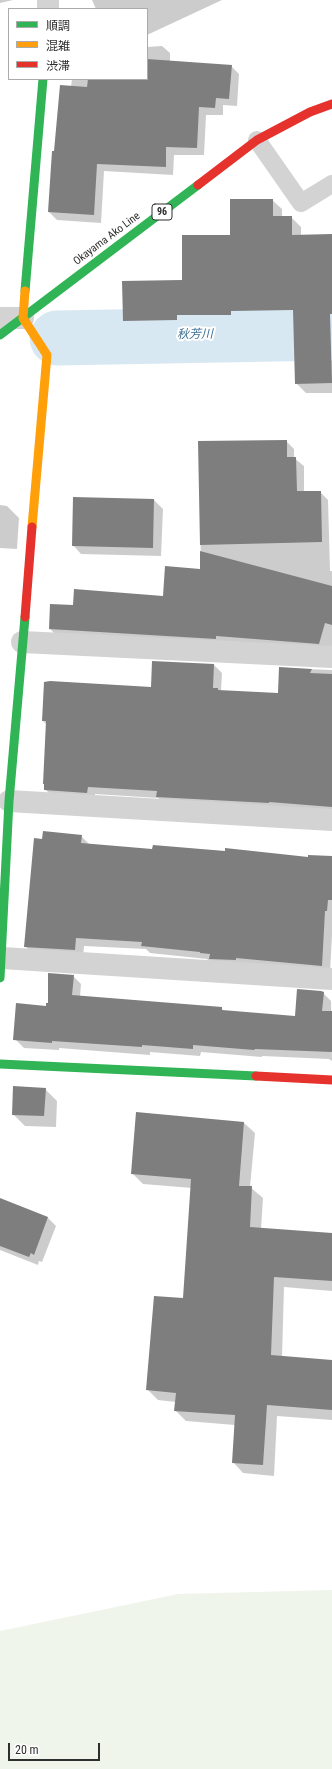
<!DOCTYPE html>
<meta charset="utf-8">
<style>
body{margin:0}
#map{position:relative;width:332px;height:1769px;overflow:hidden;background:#fff;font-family:"Roboto Condensed","Noto Sans JP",sans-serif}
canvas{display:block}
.legend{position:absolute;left:8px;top:8px;width:140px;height:72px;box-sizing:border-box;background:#fff;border:1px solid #ababab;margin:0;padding:5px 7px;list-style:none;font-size:12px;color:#2e2e2e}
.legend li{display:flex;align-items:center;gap:8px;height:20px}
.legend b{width:20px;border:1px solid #ababab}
.scale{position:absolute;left:8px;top:1743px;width:92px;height:18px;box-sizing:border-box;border:2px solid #2e2e2e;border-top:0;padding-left:5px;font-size:12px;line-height:14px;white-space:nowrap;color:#2e2e2e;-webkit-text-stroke:3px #fff;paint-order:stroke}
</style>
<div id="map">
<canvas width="332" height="1769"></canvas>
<ul class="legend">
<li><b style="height:5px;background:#30b455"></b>順調</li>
<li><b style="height:5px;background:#ff9f0a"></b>混雑</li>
<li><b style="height:5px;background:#e5322d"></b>渋滞</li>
</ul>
<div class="scale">20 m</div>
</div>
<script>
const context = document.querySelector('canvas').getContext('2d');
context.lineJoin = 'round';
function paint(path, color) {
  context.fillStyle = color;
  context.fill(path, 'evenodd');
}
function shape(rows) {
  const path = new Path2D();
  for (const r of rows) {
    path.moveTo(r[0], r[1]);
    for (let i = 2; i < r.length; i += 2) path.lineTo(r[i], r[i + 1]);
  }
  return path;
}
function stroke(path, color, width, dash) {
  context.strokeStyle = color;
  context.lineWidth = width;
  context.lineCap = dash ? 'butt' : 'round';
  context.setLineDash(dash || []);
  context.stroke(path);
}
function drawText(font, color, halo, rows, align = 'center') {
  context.font = font + ' "Roboto Condensed","Noto Sans JP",sans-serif';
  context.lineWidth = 4;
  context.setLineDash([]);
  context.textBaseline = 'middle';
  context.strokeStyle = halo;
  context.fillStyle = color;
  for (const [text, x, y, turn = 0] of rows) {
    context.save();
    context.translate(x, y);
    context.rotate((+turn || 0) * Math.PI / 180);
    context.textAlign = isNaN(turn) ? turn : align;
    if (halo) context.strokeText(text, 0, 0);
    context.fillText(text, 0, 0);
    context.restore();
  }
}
paint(shape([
 [332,1590,332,1769,0,1769,0,1631,178,1594]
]), '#f0f5ec');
paint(shape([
 [0,0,13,0,0,3],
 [92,0,222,0,147,35,147,9,96,9],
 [162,46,170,53,170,61,231,66,239,74,237,106,223,105,223,115,206,115,204,155,174,155,173,175,104,171,101,223,57,220,49,212,55,152,71,87,72,79,147,79,147,47],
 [272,200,282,209,282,217,291,217,301,227,301,236,332,235,332,393,306,393,296,383,294,320,240,320,240,324,186,325,186,329,134,330,124,320,183,281],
 [286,441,294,449,294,458,304,466,304,492,320,492,328,500,330,571,332,571,332,652,58,637,50,629,73,606,164,597,201,570,199,442],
 [154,500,163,509,161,556,81,554,73,545],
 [0,505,7,506,19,518,17,549,0,548],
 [214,665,222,673,221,691,278,694,280,668,332,670,332,814,165,805,158,798,95,794,95,800,53,797,45,789,44,784,47,725,43,721,152,688],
 [81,836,89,844,153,851,308,858,332,857,332,935,330,973,209,961,207,959,150,953,146,949,84,946,83,958,33,954,25,946,43,840],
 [73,976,81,984,80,997,221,1008,224,1011,296,1017,323,993,331,1001,332,1061,329,1059,262,1056,262,1057,201,1052,200,1056,150,1052,150,1055,59,1048,59,1050,24,1048,16,1040],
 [45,1089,57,1101,56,1127,25,1126,13,1114],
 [244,1123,255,1133,250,1187,263,1198,261,1229,332,1234,332,1291,284,1287,282,1357,332,1361,332,1420,277,1416,274,1476,243,1473,233,1462,235,1425,186,1421,175,1410,176,1402,158,1400,147,1389,184,1299,192,1188,143,1184,132,1173],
 [0,1199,48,1218,56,1226,42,1262,39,1261,38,1265,0,1250]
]), '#0003');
stroke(shape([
 [57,338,332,333]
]), '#d8e8f2', 55);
paint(shape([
 [147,59,232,65,229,99,216,98,215,108,199,107,197,148,166,147,166,167,97,164,94,215,48,212,52,151,54,151,60,85,87,87,88,79,147,79],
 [230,199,273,199,273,216,292,216,292,235,332,234,332,314,330,314,332,383,295,384,293,310,231,311,231,315,177,315,177,320,123,321,122,281,182,280,182,235,230,235],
 [287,440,287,457,296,457,297,491,321,491,322,542,200,545,198,441],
 [73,497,154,499,153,548,72,546],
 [200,551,332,586,332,625,325,623,319,644,216,636,216,639,49,629,50,604,73,605,74,589,163,596,165,566,200,569],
 [152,661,214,664,213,688,218,688,218,690,278,693,279,667,312,669,310,673,332,674,332,807,269,802,269,803,156,797,157,791,88,787,87,793,44,790,44,784,43,784,46,721,42,721,44,682,50,681,151,687],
 [43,831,82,835,81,843,152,849,153,845,225,851,225,848,308,857,308,855,332,856,332,900,328,900,327,911,325,911,322,966,236,958,236,960,209,959,210,954,200,953,200,952,141,946,142,942,76,938,75,950,24,947,34,838,42,839],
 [48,973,74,975,72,995,222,1007,222,1010,295,1016,297,989,321,991,324,992,322,1011,332,1011,332,1052,255,1049,254,1050,193,1045,193,1049,142,1045,142,1047,52,1041,52,1043,13,1040,16,1003,46,1006,46,1003,48,1003],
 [13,1086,46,1088,44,1116,12,1115],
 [136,1112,244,1122,239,1186,252,1186,250,1227,332,1233,332,1281,274,1277,271,1355,332,1360,332,1410,267,1405,263,1465,232,1463,235,1415,174,1411,176,1393,146,1390,154,1296,183,1298,191,1179,131,1174],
 [0,1198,48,1217,34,1255,31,1253,29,1257,0,1246]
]), '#7e7e7e');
stroke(shape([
 [257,140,301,203,332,184]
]), '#d3d3d3', 18);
stroke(shape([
 [48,0,48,9],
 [0,318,23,318],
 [22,642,332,657],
 [9,801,332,820],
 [2,958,332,979]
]), '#d3d3d3', 22);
stroke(shape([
 [25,291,43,79],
 [0,335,198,185],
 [0,978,9,801,25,617],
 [0,1064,256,1076]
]), '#30b455', 9);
stroke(shape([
 [25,291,23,318,47,355,32,527]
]), '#ff9f0a', 9);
stroke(shape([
 [198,185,257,140,310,112,332,104],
 [25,617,32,527],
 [256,1076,332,1080]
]), '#e5322d', 9);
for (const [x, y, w] of [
 [162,212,20]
]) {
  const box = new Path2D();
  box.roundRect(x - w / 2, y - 8, w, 16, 3);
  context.fillStyle = '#fff';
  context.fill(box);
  stroke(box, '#2e2e2e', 1);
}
drawText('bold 10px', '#2e2e2e', null, [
 ["96",162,212]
]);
drawText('11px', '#2e2e2e', '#fff', [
 ["Okayama Ako Line",107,239,-37]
]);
drawText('italic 12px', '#3c6f91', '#fff', [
 ["秋芳川",195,335,-1]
]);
</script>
